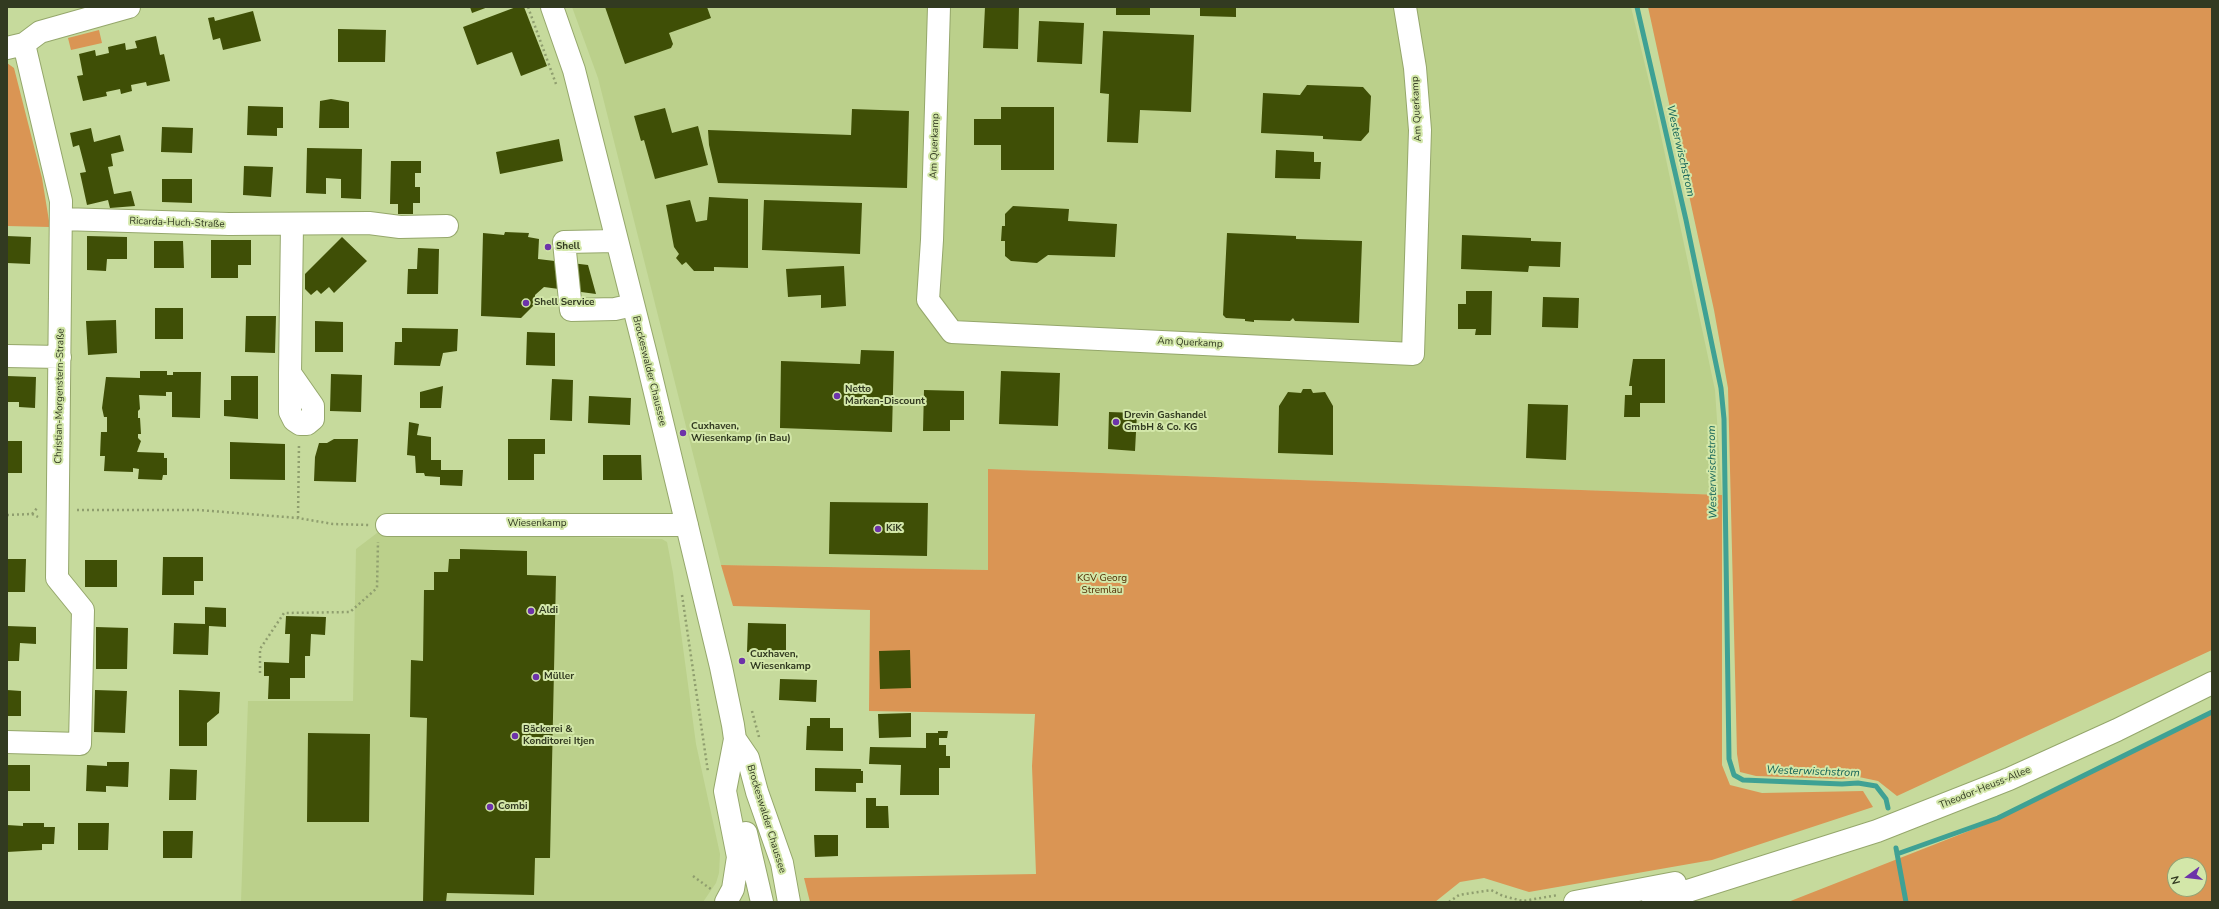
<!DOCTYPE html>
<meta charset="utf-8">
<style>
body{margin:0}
#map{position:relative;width:2219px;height:909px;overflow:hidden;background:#c6da9c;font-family:"Nunito Sans",sans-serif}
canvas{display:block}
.frame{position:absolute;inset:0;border:8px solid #323a21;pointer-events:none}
.north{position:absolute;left:2167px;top:857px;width:40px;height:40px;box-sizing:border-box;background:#d3e7a9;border:1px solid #93a273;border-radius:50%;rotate:255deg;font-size:11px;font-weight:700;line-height:16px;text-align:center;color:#323a21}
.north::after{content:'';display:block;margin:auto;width:14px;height:18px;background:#6d33a9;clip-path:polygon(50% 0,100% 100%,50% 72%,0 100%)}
</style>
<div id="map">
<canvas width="2219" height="909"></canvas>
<div class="frame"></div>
<div class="north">N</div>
</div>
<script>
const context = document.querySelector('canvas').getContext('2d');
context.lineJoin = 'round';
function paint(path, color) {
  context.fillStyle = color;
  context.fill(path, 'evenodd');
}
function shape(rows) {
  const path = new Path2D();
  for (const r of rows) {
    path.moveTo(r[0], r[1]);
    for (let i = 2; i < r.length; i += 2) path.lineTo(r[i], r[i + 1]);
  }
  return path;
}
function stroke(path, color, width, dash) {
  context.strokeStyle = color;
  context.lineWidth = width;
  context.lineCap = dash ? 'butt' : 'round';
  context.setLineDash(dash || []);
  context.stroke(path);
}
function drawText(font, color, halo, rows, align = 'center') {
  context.font = font + ' "Nunito Sans",sans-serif';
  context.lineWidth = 4;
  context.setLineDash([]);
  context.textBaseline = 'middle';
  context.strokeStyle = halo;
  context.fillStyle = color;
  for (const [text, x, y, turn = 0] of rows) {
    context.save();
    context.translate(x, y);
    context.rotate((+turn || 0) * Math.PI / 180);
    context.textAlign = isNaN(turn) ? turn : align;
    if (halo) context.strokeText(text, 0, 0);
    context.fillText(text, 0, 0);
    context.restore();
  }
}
paint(shape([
 [572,7,1631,7,1653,98,1715,390,1722,495,988,469,988,570,721,565,598,78],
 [377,533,662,539,667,542,673,573,696,744,720,854,719,873,716,883,703,902,241,902,248,701,353,701,356,549]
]), '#bbd08b');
paint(shape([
 [1648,7,2212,7,2212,650,1897,796,1878,781,1859,777,1841,779,1756,776,1740,772,1737,754,1728,388,1714,310],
 [99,30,102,43,71,50,68,38],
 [7,63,14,68,42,178,50,227,7,226],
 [988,469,1722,495,1722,765,1730,785,1762,793,1863,791,1873,807,1712,860,1529,892,1484,878,1460,882,1435,902,810,902,804,878,1036,874,1032,766,1035,714,869,711,870,610,733,606,721,565,988,570],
 [2212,714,2212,902,1788,902,1984,825],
 [2175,865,2199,865,2199,889,2175,889]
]), '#da9554');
stroke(shape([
 [1637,7,1686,220,1721,388,1724,419,1729,759,1734,775,1743,780,1842,784,1858,783,1876,786,1886,799,1888,808],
 [1896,848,1906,902],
 [1897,854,1998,818,2212,712]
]), '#3fa194', 5);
paint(shape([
 [470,7,488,7,472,13],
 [516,7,524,7,547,66,521,76,512,52,477,65,463,27],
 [605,7,707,7,711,18,669,33,673,44,671,48,625,64],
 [985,7,1019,7,1018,49,983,48],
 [1116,7,1150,7,1150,15,1116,15],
 [1200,7,1236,7,1236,17,1200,16],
 [253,11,261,41,223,50,220,38,213,40,208,18,214,17,215,21],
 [1039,21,1084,23,1082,64,1037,62],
 [338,29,386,30,385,62,338,62],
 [1103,31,1194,35,1191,112,1140,110,1138,143,1107,142,1109,94,1100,93],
 [156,36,160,55,164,54,170,81,147,86,146,82,131,85,132,91,121,94,120,89,106,92,107,96,83,101,77,76,83,75,79,54,95,50,96,56,109,53,108,47,125,43,126,50,137,48,135,41],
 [1307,85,1363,87,1371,96,1369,132,1361,141,1323,139,1323,136,1261,133,1263,93,1300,95],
 [331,99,349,102,349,128,319,128,320,101],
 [248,106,283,107,283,128,277,128,277,136,247,135],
 [1001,107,1054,107,1054,170,1001,170,1001,145,974,145,974,119,1001,119],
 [665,108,672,133,698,126,708,165,655,179,644,140,641,141,634,116],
 [852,109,909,111,907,188,718,183,709,145,708,130,851,135],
 [162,127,193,128,192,153,161,152],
 [91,128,94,142,120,135,124,151,111,154,113,166,108,167,114,194,131,191,135,206,110,208,108,200,87,205,80,173,86,172,79,145,73,147,70,133],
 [559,139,563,161,500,174,496,152],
 [307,148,362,149,361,199,341,198,341,179,326,178,326,194,306,193],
 [1276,150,1314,152,1314,162,1321,162,1320,179,1275,178],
 [391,161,421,161,421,173,415,173,415,187,420,187,420,203,413,203,413,214,398,214,398,204,390,204],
 [244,166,273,167,271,197,243,195],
 [162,179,192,179,192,203,162,202],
 [709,197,748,199,748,268,714,267,714,271,694,271,686,262,682,265,676,258,679,254,674,247,666,205,690,200,696,222,707,220],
 [764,200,862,203,860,254,762,250],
 [1013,206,1069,209,1068,221,1117,224,1115,257,1048,255,1037,263,1011,261,1005,256,1005,241,1001,241,1002,226,1005,226,1005,214],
 [505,232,529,233,528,237,539,239,538,259,588,265,596,294,544,287,535,295,535,304,521,318,481,316,483,233,504,235],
 [1227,233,1296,236,1296,239,1362,241,1359,323,1295,321,1293,318,1290,321,1254,320,1254,322,1245,321,1245,319,1226,318,1223,315],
 [1462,235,1531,238,1531,241,1561,242,1560,267,1529,266,1528,272,1461,269],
 [7,236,31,237,30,264,7,263],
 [87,236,127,237,127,259,107,259,106,271,87,270],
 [342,237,367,261,334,293,329,287,321,294,317,290,311,295,305,289,305,274],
 [211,240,251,240,251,265,238,265,238,278,211,278],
 [154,241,183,241,184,268,154,268],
 [418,248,439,249,438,294,407,294,408,269,417,269],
 [844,266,846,306,821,308,821,295,788,297,786,269],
 [1466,291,1492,291,1491,335,1475,335,1476,329,1458,329,1458,304,1466,304],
 [1543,297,1579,298,1578,328,1542,327],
 [155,308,183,308,183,339,155,339],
 [246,316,276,316,275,353,245,352],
 [116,320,117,353,88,355,86,321],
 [315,321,343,322,343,352,315,352],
 [402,328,458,329,457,351,443,353,440,366,394,365,395,342,402,342],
 [527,332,555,333,555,366,526,365],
 [861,350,894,351,892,432,780,428,781,361,860,364],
 [1633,359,1665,359,1665,403,1640,403,1640,417,1624,417,1625,395,1632,395,1632,386,1629,386],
 [140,371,167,371,167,375,173,375,173,372,201,372,200,418,172,417,172,392,166,392,166,396,139,395,140,409,138,411,138,418,140,418,141,434,138,434,138,438,141,441,137,452,164,453,164,458,167,458,167,475,163,475,162,480,138,479,139,469,133,468,133,472,104,471,105,456,100,456,101,432,107,432,107,417,104,417,102,408,106,377,140,378],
 [1001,371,1060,373,1058,426,999,424],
 [331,374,362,375,361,412,330,411],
 [7,376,36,377,35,408,19,407,19,402,7,402],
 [231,376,258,376,258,419,224,416,224,400,231,400],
 [552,379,573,380,572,421,550,420],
 [443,386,441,408,420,408,420,392],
 [1303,389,1311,389,1313,393,1325,392,1333,406,1333,455,1278,453,1279,406,1288,392,1301,393],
 [924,390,964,391,964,420,950,420,950,431,923,431],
 [589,396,631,398,630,425,588,423],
 [1528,404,1568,405,1566,460,1526,458],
 [1109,412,1137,413,1135,451,1108,449],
 [409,422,419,424,417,435,431,437,431,460,441,460,441,470,463,470,462,486,440,485,440,477,425,476,424,473,416,473,415,456,407,455],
 [334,439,358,439,356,482,314,481,315,457,319,443,327,443],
 [508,439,545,439,545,454,534,454,534,480,508,480],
 [7,441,22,441,22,473,7,473],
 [230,442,285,444,285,480,230,479],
 [603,455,641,455,642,480,603,480],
 [830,502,928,503,927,556,829,554],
 [460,549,527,551,527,575,556,576,550,858,535,858,534,895,447,893,446,902,423,902,427,718,410,717,411,660,423,661,424,590,434,590,434,572,448,572,449,559,460,559],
 [163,557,203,557,203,581,194,581,194,595,162,595],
 [7,559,26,559,25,592,7,592],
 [85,560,117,560,117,587,85,587],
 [205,607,226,608,226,627,209,626,208,655,173,654,174,623,205,624],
 [286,616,326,617,325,635,311,634,310,656,305,656,305,678,290,678,290,699,268,699,269,676,264,676,264,662,289,663,290,634,285,634],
 [748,623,786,624,786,653,747,652],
 [7,626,36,627,36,644,20,643,19,661,7,661],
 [96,627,128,628,127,669,96,669],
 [910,650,911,688,880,689,879,651],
 [780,679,817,680,816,702,779,700],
 [7,690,21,691,21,716,7,716],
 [95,690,127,691,125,733,94,732],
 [179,690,220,692,219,713,207,723,207,746,179,746],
 [911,713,911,737,879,738,878,714],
 [810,718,830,718,830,728,843,728,843,751,806,750,807,726,810,726],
 [938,731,948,731,947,738,939,738,939,745,946,745,946,756,950,756,950,768,939,768,939,795,900,795,901,765,869,764,870,747,926,748,926,733,938,733],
 [308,733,370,734,369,822,307,822],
 [107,762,129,762,128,787,106,786,106,792,86,791,87,765,107,766],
 [7,765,30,765,30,791,7,791],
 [815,768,861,769,861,771,863,771,863,783,856,783,856,792,815,791],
 [170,769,197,770,196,800,169,800],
 [866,798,876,798,876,806,888,806,889,828,866,828],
 [23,823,44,823,44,827,55,827,54,844,42,844,42,850,7,852,7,825,23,826],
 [78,823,109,823,108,850,78,850],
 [163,831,193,831,192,858,163,858],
 [814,835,838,835,838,856,815,857]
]), '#3f4f06');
const minor = shape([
 [552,7,574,70,646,355,721,667,733,725,735,739,725,791,738,857,733,889,726,902],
 [939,7,932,240,928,300,952,332,1413,354,1420,130,1415,68,1405,7],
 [7,48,24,44,40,32,129,7],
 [61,219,229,224,369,223,400,227,447,226],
 [616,241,564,242,571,310,615,309,633,305],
 [7,356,60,357],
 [290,373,313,406,313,419,307,424,300,424,294,420,290,412,290,373,292,225],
 [387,525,687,525],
 [735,739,748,758,757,792,782,863,789,902],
 [7,742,80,744,83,610,57,578,61,201,24,44],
 [746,833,762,902],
 [1575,902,1675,883],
 [1653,902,1877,831,2009,779,2117,730,2212,683]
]);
stroke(minor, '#95a76b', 24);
stroke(shape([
 [528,7,556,84],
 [77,510,199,510,298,518,333,524,369,525],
 [32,514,38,507],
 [7,515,32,514,38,517],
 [298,518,299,443],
 [682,595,708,772],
 [260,673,260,649,284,613,350,612,377,588,378,542],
 [752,711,759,737],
 [693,876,712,890],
 [1449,902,1459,895,1491,890,1503,896,1523,901,1558,895]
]), '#8f9e6e', 2.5, [2, 3]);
stroke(minor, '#fff', 22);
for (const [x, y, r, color] of [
 [548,247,4,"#6d33a9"],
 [526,303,4,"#6d33a9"],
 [837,396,4,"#6d33a9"],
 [1116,422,4,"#6d33a9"],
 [683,433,4,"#6d33a9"],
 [878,529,4,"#6d33a9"],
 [531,611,4,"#6d33a9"],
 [742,661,4,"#6d33a9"],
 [536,677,4,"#6d33a9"],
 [515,736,4,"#6d33a9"],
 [490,807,4,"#6d33a9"]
]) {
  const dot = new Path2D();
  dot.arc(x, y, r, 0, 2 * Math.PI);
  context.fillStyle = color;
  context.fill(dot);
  stroke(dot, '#d3e7a9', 1.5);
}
drawText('10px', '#323a21', '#d3e7a9', [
 ["Am Querkamp",1417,109,-93],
 ["Am Querkamp",935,146,-88],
 ["Ricarda-Huch-Straße",177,223,2],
 ["Am Querkamp",1190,343,3],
 ["Brockeswalder Chaussee",649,371,76],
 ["Christian-Morgenstern-Straße",60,396,-89],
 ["Wiesenkamp",537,524],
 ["Theodor-Heuss-Allee",1985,788,-22],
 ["Brockeswalder Chaussee",766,819,73]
]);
drawText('bold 10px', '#323a21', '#d3e7a9', [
 ["Shell",556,247],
 ["Shell Service",534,303],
 ["Netto",845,390],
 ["Marken-Discount",845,402],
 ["Drevin Gashandel",1124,416],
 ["GmbH & Co. KG",1124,428],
 ["Cuxhaven,",691,427],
 ["Wiesenkamp (in Bau)",691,439],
 ["KiK",886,529],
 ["Aldi",539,611],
 ["Cuxhaven,",750,655],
 ["Wiesenkamp",750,667],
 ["Müller",544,677],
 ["Bäckerei &",523,730],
 ["Konditorei Itjen",523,742],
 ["Combi",498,807]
], 'left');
drawText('10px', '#512c02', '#d3e7a9', [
 ["KGV Georg",1102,579],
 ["Stremlau",1102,591]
]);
drawText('italic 11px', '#106157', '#d3e7a9', [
 ["Westerwischstrom",1680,151,77],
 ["Westerwischstrom",1713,472,-91],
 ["Westerwischstrom",1813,772,2]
]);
</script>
